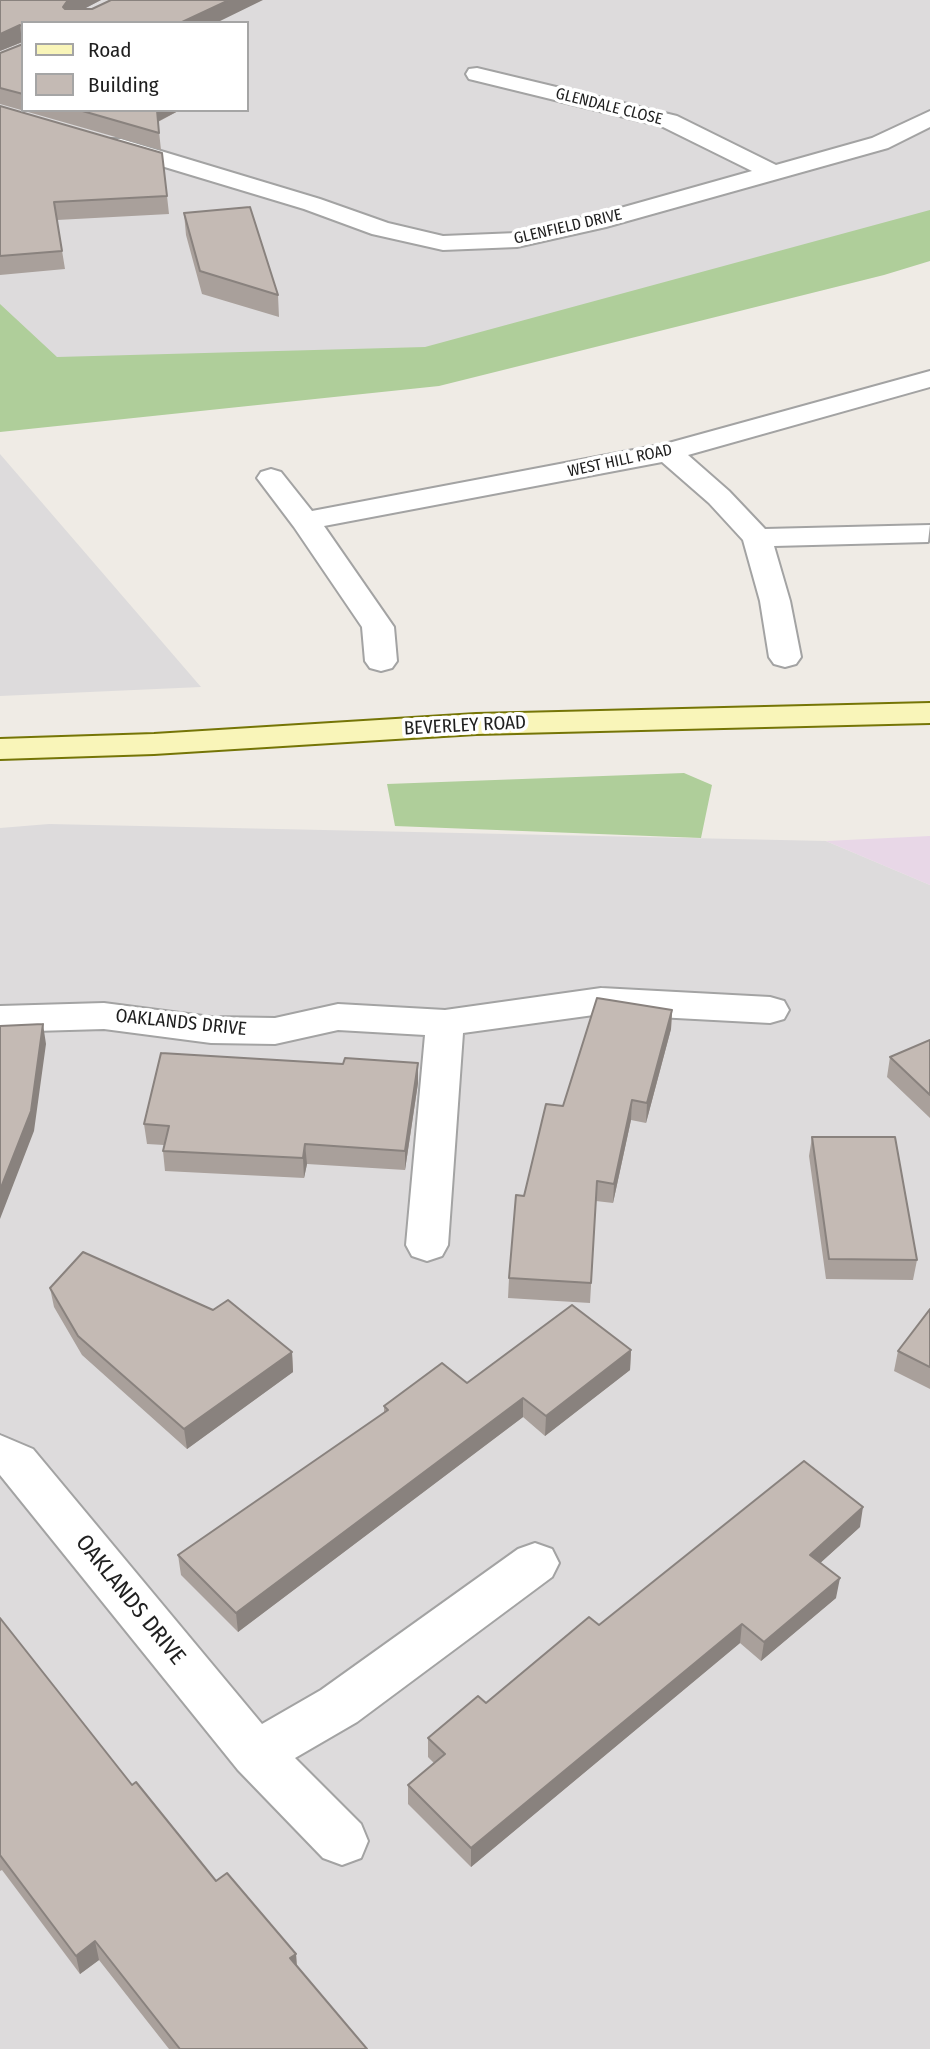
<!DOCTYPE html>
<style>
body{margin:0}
#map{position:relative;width:930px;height:2049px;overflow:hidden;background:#efebe5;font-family:"Fira Sans Condensed",sans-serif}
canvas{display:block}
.legend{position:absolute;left:21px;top:21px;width:228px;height:91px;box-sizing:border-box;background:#fff;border:2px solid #a5a5a5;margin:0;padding:9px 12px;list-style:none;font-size:21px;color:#1f1f1f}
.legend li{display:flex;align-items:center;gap:14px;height:35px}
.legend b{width:35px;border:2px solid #a5a5a5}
</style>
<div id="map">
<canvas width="930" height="2049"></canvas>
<ul class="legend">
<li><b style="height:9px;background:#f9f5b9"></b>Road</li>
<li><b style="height:19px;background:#c4bab4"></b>Building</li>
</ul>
</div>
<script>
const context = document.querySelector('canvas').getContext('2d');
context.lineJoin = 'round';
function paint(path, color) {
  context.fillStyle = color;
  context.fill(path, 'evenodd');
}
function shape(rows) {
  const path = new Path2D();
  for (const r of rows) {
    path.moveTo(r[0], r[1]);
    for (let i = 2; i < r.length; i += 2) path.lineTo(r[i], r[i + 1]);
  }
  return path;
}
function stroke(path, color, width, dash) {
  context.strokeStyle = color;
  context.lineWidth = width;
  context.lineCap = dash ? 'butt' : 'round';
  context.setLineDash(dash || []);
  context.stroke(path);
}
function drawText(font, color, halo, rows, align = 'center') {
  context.font = font + ' "Fira Sans Condensed",sans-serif';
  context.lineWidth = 7;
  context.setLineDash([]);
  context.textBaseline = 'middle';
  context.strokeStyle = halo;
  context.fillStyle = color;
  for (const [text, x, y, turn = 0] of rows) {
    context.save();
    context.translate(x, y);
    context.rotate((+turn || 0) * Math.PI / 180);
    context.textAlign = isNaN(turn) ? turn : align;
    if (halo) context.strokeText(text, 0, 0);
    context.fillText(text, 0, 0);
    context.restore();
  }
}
paint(shape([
 [0,0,930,0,930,250,879,265,0,427],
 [23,23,247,23,247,110,23,110],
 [0,454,201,687,0,696],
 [49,824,826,841,930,885,930,2049,0,2049,0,828]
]), '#dddbdc');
paint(shape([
 [930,836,930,885,826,841]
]), '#e8d7e7');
paint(shape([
 [930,210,930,261,884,275,439,386,0,432,0,304,57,357,425,347],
 [684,773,712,785,701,838,395,826,387,784]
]), '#afce9a');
const street = shape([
 [477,68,677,116,776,165,872,138,930,111,930,127,888,148,606,227,517,247,443,250,372,234,304,209,105,149,102,144,105,139,121,139,320,199,388,223,443,236,517,233,592,216,752,171,661,126,469,79,466,74,469,69,477,68],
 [930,371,930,387,688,455,729,491,765,529,930,525,928,542,774,546,790,601,801,657,796,664,785,667,774,664,769,657,760,601,743,540,709,503,662,462,324,526,394,627,397,661,392,668,381,671,370,668,365,661,362,627,294,527,257,478,261,472,271,469,281,472,312,511,665,444,930,371],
 [601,988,770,997,784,1001,789,1010,784,1019,770,1023,601,1014,463,1033,448,1245,442,1256,427,1261,412,1256,406,1245,425,1035,338,1030,275,1044,211,1043,104,1029,0,1032,0,1006,104,1003,211,1017,275,1018,338,1004,445,1010,601,988],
 [0,1435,33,1449,262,1724,321,1690,518,1549,535,1543,552,1549,559,1563,552,1577,357,1722,295,1758,361,1824,368,1841,361,1858,342,1865,323,1858,238,1770,0,1475,0,1435]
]);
const secondary = shape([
 [930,703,930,723,476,734,154,754,0,759,0,739,154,734,476,714,930,703]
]);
stroke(street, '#a3a3a3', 4);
stroke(secondary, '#757506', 4);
paint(street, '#fff');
paint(secondary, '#f9f5b9');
paint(shape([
 [0,0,101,0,83,9,23,23,23,42,0,51],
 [23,44,23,110,180,110,158,122,161,150,0,104,0,53],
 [0,106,167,196,169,214,57,220,65,269,0,275],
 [184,213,278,295,279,317,202,294,186,235],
 [672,1010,671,1029,646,1123,631,1120,613,1203,596,1201,590,1303,508,1298,509,1278,563,1106],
 [930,1040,930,1118,887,1077,890,1057],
 [418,1063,418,1083,405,1170,307,1164,304,1178,165,1171,163,1151,164,1145,147,1144,144,1124,343,1064],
 [812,1137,917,1260,913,1280,826,1279,809,1156],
 [50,1288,213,1310,292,1352,293,1372,187,1449,82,1355,54,1307],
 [930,1309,930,1389,894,1371,898,1351],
 [631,1350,630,1370,545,1436,523,1417,238,1632,181,1575,178,1555,384,1413,384,1406,467,1383],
 [860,1527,820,1563,836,1598,761,1661,740,1643,471,1867,408,1804,408,1785,434,1763,428,1757,428,1738,486,1703,599,1625],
 [0,1618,132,1785,216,1881,296,1954,297,1966,367,2049,169,2049,99,1960,80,1974,2,1870,0,1871]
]), '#a9a09b');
paint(shape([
 [68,0,101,0,69,17,63,7],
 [229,0,263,0,216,23,180,23],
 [20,25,22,42,0,51,0,34],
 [156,110,180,110,157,122],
 [672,1010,671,1029,646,1123,647,1103],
 [43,1024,46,1044,34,1131,0,1219,0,1190],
 [418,1063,418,1083,405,1170,405,1151],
 [632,1100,631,1120,613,1203,614,1184],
 [305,1144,307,1164,304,1178,303,1158],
 [631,1350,630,1370,545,1436,546,1416],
 [292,1352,293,1372,187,1449,184,1429],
 [523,1398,523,1417,238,1632,236,1613],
 [863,1507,860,1527,807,1575,810,1555],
 [840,1578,836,1598,761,1661,764,1642],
 [742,1624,740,1643,471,1867,471,1848],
 [95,1941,99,1960,80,1974,76,1956],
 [296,1954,297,1972,290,1958]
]), '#89827e');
const building = shape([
 [0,0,68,0,63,7,65,9,92,9,111,0,229,0,180,23,23,23,23,27,20,25,0,34,0,0],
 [23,44,23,94,0,88,0,53,23,44],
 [0,106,162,153,167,196,54,202,62,251,0,256,0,106],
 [79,110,157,110,159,133,79,110],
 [250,207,278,295,200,271,184,213,250,207],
 [597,998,672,1010,647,1103,632,1100,614,1184,597,1181,591,1283,509,1278,516,1195,524,1196,546,1104,563,1106,597,998],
 [43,1024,31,1111,0,1190,0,1026,43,1024],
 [930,1040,930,1095,890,1057,930,1040],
 [161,1053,343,1064,345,1058,418,1063,405,1151,305,1144,303,1158,163,1151,169,1126,144,1124,161,1053],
 [812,1137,895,1137,917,1260,829,1259,812,1137],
 [83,1252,213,1310,228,1300,292,1352,184,1429,78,1336,50,1288,83,1252],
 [572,1305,631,1350,546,1416,523,1398,236,1613,178,1555,388,1410,384,1406,442,1363,467,1383,572,1305],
 [930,1309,930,1367,898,1351,930,1309],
 [804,1461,863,1507,810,1555,840,1578,764,1642,742,1624,471,1848,408,1785,445,1754,428,1738,478,1696,486,1703,589,1617,599,1625,804,1461],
 [0,1618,132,1785,136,1782,216,1881,227,1873,296,1954,290,1958,367,2049,180,2049,95,1941,76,1956,0,1855,0,1618]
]);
paint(building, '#c4bab4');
stroke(building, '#89827e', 2);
drawText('16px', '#1f1f1f', '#fff', [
 ["GLENDALE CLOSE",609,107,14],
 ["GLENFIELD DRIVE",568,227,-13],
 ["WEST HILL ROAD",620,461,-12]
]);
drawText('19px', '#1f1f1f', '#fff', [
 ["BEVERLEY ROAD",465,726,-3],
 ["OAKLANDS DRIVE",181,1023,6]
]);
drawText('23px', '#1f1f1f', '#fff', [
 ["OAKLANDS DRIVE",130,1600,51]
]);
</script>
